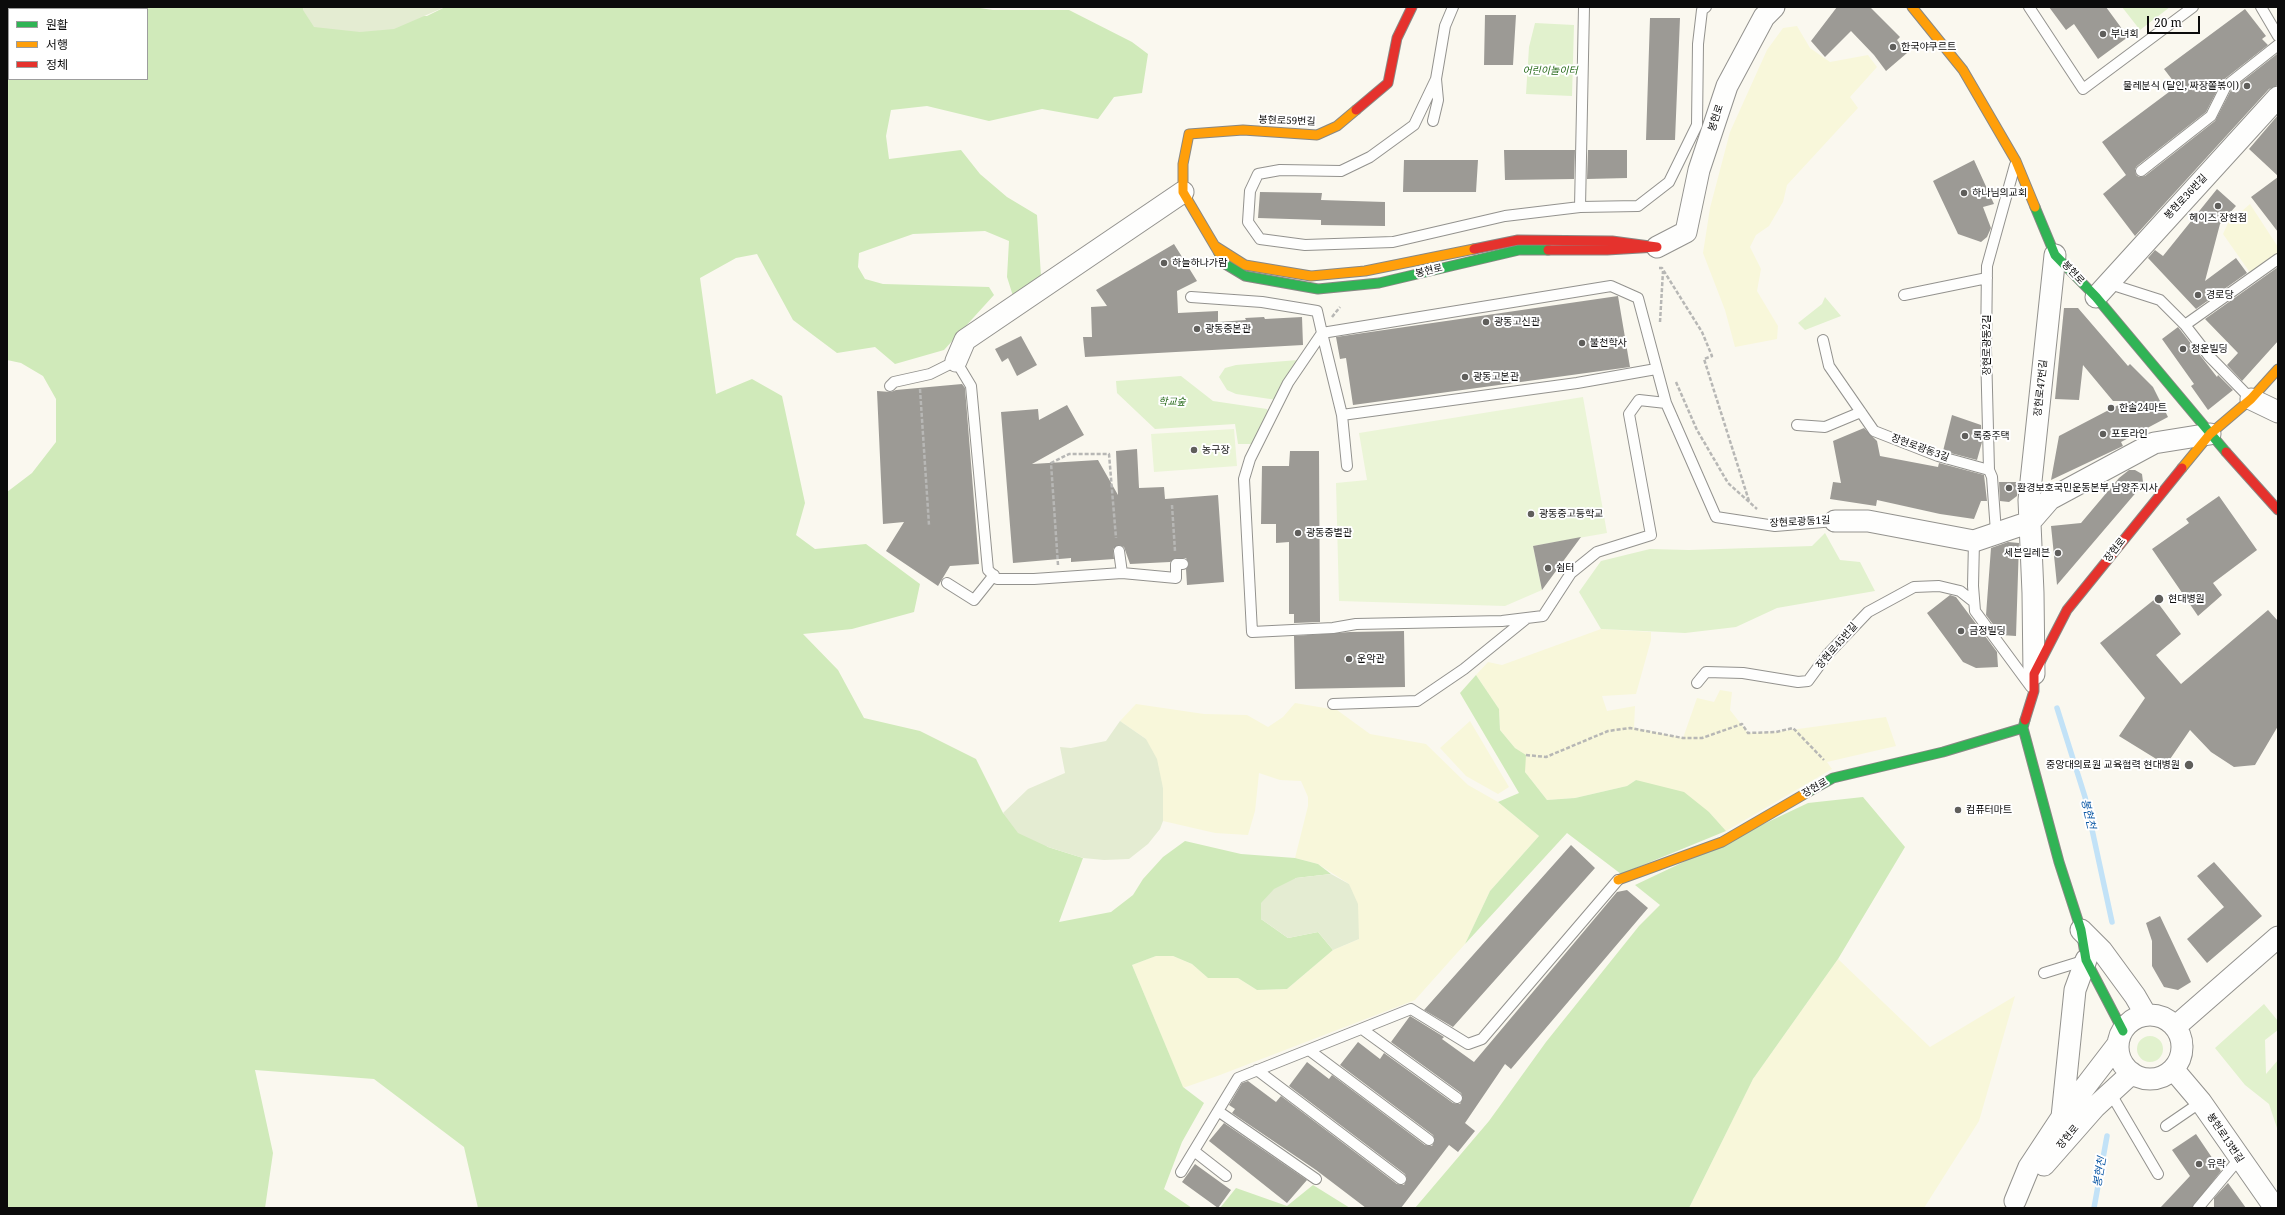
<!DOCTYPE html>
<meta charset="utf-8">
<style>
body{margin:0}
#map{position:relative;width:2285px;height:1215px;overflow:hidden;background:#faf8ef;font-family:"Noto Serif","Noto Sans KR",serif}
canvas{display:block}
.frame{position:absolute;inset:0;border:8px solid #0b0b0b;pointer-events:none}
.legend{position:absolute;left:8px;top:8px;width:140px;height:72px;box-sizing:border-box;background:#fff;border:1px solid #9d9d9d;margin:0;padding:5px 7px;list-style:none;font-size:12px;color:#0b0b0b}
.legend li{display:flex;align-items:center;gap:8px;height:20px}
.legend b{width:20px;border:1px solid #9d9d9d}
.scale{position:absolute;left:2147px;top:16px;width:53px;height:18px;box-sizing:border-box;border:2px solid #0b0b0b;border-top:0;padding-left:5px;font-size:12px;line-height:14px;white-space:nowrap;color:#0b0b0b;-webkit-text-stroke:3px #fff;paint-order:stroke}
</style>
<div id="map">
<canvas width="2285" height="1215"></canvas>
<div class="frame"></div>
<ul class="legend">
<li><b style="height:5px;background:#30b455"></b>원활</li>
<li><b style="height:5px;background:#ff9f0a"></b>서행</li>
<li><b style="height:5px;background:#e5322d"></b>정체</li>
</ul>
<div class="scale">20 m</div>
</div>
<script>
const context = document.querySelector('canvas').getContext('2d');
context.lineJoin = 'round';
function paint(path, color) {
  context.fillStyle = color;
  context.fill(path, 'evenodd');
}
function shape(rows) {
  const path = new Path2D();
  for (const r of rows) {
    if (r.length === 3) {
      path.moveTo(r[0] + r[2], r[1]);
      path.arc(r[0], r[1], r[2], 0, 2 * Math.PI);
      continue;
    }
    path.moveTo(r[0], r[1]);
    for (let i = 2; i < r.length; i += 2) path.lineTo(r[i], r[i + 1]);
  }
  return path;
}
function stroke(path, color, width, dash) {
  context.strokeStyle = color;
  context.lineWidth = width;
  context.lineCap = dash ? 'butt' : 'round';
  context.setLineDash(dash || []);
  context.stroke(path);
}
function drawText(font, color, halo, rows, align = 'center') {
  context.font = font + ' "Noto Serif","Noto Sans KR",serif';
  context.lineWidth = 4;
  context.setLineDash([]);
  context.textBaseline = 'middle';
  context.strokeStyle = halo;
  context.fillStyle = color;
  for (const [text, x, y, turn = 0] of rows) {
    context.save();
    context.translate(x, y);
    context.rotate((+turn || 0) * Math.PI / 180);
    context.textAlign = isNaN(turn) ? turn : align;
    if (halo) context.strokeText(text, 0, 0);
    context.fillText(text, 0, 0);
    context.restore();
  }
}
paint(shape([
 [1797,26,1810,48,1830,62,1868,55,1877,67,1850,97,1858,108,1787,185,1783,202,1769,226,1756,235,1750,247,1761,269,1757,291,1778,326,1777,339,1735,347,1725,310,1703,253,1710,208,1730,132,1767,50,1783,28],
 [2250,204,2278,247,2278,255,2251,274,2223,234,2228,223],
 [1601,629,1651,632,1651,640,1636,694,1602,696,1607,711,1635,706,1634,728,1683,738,1697,698,1714,702,1720,690,1732,692,1730,710,1748,733,1776,732,1886,717,1896,746,1827,762,1832,769,1726,831,1709,812,1636,780,1627,786,1575,798,1547,800,1525,772,1525,755,1515,748,1500,730,1499,709,1476,675,1488,662,1502,665],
 [1295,703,1337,710,1370,734,1426,744,1468,785,1498,802,1539,836,1490,891,1465,944,1415,1000,1220,1075,1183,1088,1132,965,1156,956,1173,956,1192,964,1208,978,1238,978,1257,990,1287,989,1333,950,1359,939,1349,884,1318,864,1295,858,1308,806,1308,797,1301,781,1280,780,1259,773,1255,811,1248,835,1215,833,1163,821,1163,788,1146,739,1120,721,1136,704,1204,714,1247,715,1268,727,1283,717],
 [1470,721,1509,787,1498,794,1466,776,1440,748],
 [1838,959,1930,1047,2015,996,1979,1121,1924,1208,1689,1208,1753,1079]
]), '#f8f7da');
paint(shape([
 [2122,7,2170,7,2140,30],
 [1535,23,1574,25,1572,96,1526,94,1529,47],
 [1825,297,1841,316,1805,330,1798,323,1822,304],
 [1298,360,1277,400,1236,394,1227,390,1219,377,1225,368,1236,365],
 [1181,376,1213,401,1267,409,1269,414,1254,444,1238,444,1235,424,1155,429,1117,393,1116,381],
 [1825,533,1840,560,1860,562,1875,591,1777,608,1736,627,1685,633,1601,629,1579,592,1601,561,1650,549,1689,550,1812,546],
 [2264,1004,2278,1021,2278,1030,2265,1040,2266,1074,2278,1060,2278,1131,2269,1104,2245,1085,2215,1048],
 [2150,1049,13]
]), '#e1f1cd');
paint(shape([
 [7,7,304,7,303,10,427,16,445,7,973,7,993,10,1069,10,1132,42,1148,54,1142,93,1114,97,1098,119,1042,109,989,121,927,106,891,110,886,136,889,159,961,150,980,174,1007,197,1037,215,1041,276,1013,296,1007,277,1009,241,985,231,913,234,859,253,858,267,865,279,883,284,989,287,994,295,944,350,895,364,875,347,837,353,793,320,757,254,736,258,700,278,716,394,752,379,782,396,805,503,796,535,815,549,866,544,920,584,914,612,852,629,803,634,838,670,864,718,920,731,976,759,1003,813,1048,847,1083,858,1059,922,1111,912,1133,895,1143,879,1163,857,1185,841,1241,854,1295,858,1318,864,1331,874,1296,878,1261,919,1288,938,1318,932,1333,950,1287,989,1257,990,1238,978,1208,978,1192,964,1173,956,1156,956,1132,965,1183,1087,1204,1103,1182,1142,1164,1189,1192,1208,478,1208,464,1147,374,1079,255,1070,273,1153,265,1208,7,1208,7,492,32,473,56,442,56,399,43,376,21,363,7,360],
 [9,9,147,9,147,79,9,79],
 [1476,675,1499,709,1500,730,1515,748,1526,755,1525,772,1547,800,1575,798,1627,786,1636,780,1684,792,1709,812,1726,831,1621,874,1567,833,1465,944,1490,891,1539,836,1498,802,1519,793,1460,693],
 [1863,797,1905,847,1838,959,1753,1079,1689,1208,1415,1208,1489,1121,1546,1042,1639,926,1660,905,1635,885,1808,803],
 [1313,1185,1350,1208,1220,1208,1236,1188,1287,1206]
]), '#d0eaba');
paint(shape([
 [304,7,445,7,394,29,360,32,314,27,303,10],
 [1120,721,1146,739,1157,759,1163,788,1163,821,1160,829,1148,844,1129,859,1104,860,1083,858,1048,847,1018,833,1003,813,1028,789,1065,773,1060,747,1071,748,1106,741],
 [1331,874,1349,884,1358,904,1359,939,1333,950,1318,932,1288,938,1261,919,1261,903,1274,889,1296,878]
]), '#e4ecd2');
paint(shape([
 [1583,397,1607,533,1533,546,1542,590,1505,606,1339,601,1336,483,1367,480,1359,433],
 [1234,429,1237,466,1154,472,1151,434]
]), '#ebf5d7');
stroke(shape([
 [2057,708,2085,797,2112,922],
 [2094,1208,2107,1136]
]), '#c2e2f7', 5.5);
paint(shape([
 [1837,7,1870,7,1900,37,1897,40,1907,53,1886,71,1874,55,1851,31,1825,57,1811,41],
 [2049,7,2106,7,2128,37,2098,59,2074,24,2066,30],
 [2245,9,2266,36,2262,39,2268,45,2222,81,2206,112,2137,166,2135,169,2136,175,2139,177,2145,176,2215,121,2231,90,2277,54,2278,85,2269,89,2135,236,2103,194,2126,175,2102,142,2177,86,2164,69],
 [1485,15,1516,15,1513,65,1484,65],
 [1650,18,1680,18,1675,140,1646,140],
 [2278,115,2278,176,2249,149],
 [1504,150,1575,150,1574,179,1505,180],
 [1588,150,1627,150,1627,178,1587,179],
 [1404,160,1478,160,1476,192,1403,192],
 [1974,160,1994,204,1983,207,1991,228,1987,237,1981,242,1958,234,1933,181],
 [2278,177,2278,232,2251,197],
 [2217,189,2236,206,2220,224,2205,281,2236,258,2247,273,2196,309,2148,258,2155,250,2163,256],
 [1260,192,1322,193,1321,200,1385,202,1385,226,1321,225,1321,220,1258,218],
 [1174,244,1197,281,1177,291,1178,313,1218,311,1218,322,1246,320,1245,318,1264,317,1265,319,1302,317,1303,345,1085,357,1083,337,1092,337,1091,307,1107,306,1096,290],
 [2278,267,2278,341,2242,381,2227,365,2238,353,2205,319],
 [1618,296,1630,367,1353,405,1346,358,1340,359,1336,337],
 [2064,308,2078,308,2128,366,2130,364,2153,387,2168,417,2121,442,2123,446,2051,480,2059,436,2126,401,2113,401,2083,365,2079,400,2055,399],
 [2178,327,2217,377,2218,375,2233,390,2208,410,2191,386,2194,384,2162,339],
 [1021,336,1037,365,1017,376,1008,358,1002,362,995,349],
 [962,384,965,388,979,564,950,566,938,586,886,551,904,522,883,524,877,391,891,392,896,390],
 [1067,405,1084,435,1032,464,1098,460,1118,495,1116,451,1137,449,1139,488,1164,487,1165,499,1218,495,1224,582,1187,585,1186,569,1189,564,1186,558,1176,558,1170,562,1130,564,1124,547,1119,545,1113,549,1114,559,1071,562,1071,558,1013,563,1001,412,1038,409,1039,420],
 [1952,415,1981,425,1982,442,1977,460,1943,451],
 [1864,428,1877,441,1880,456,1938,467,1939,463,1984,475,1987,501,1981,501,1974,519,1940,514,1877,500,1876,506,1830,499,1833,482,1841,483,1833,441],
 [1290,451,1319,451,1320,622,1294,623,1294,614,1289,614,1289,542,1276,543,1276,524,1261,524,1262,466,1289,466],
 [2129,470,2135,470,2142,474,2143,482,2139,489,2057,585,2051,526,2081,523,2119,478],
 [1999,482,2019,482,2017,496,2009,502,2000,501],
 [2219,496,2257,550,2213,583,2222,595,2198,616,2152,549,2189,523,2186,519],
 [1581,537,1542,590,1533,546],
 [2008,542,2019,543,2016,636,2001,635,1986,615,1991,548],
 [1950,595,1956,597,1997,652,1998,667,1976,668,1963,662,1927,613],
 [2155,599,2181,634,2156,655,2181,684,2268,610,2278,621,2278,726,2255,765,2234,767,2211,752,2190,730,2166,765,2119,736,2145,698,2100,643],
 [1404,631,1405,687,1295,689,1294,636,1350,632],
 [1571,845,1595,868,1453,1027,1424,1010],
 [2214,862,2262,916,2207,963,2187,939,2224,907,2197,876],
 [1627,890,1648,908,1511,1069,1505,1064,1465,1123,1475,1131,1458,1152,1449,1145,1401,1208,1366,1208,1316,1170,1232,1113,1235,1109,1229,1105,1242,1083,1248,1081,1276,1102,1281,1096,1397,1184,1404,1185,1407,1179,1405,1174,1289,1086,1307,1062,1329,1079,1332,1075,1425,1145,1432,1146,1435,1140,1433,1135,1340,1065,1358,1042,1380,1059,1384,1053,1453,1103,1460,1104,1463,1098,1461,1093,1391,1042,1410,1016,1444,1037,1442,1039,1474,1062,1617,892],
 [2160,916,2191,982,2178,990,2164,987,2152,966,2152,941,2146,923],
 [1224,1123,1307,1180,1287,1203,1209,1141],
 [2196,1134,2221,1171,2192,1208,2160,1208,2190,1176,2172,1150],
 [1195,1164,1231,1190,1218,1208,1182,1182],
 [2228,1183,2246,1208,2214,1208,2214,1198]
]), '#9c9a95');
const lane = shape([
 [1453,7,1445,26,1436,79,1414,125,1370,157,1341,171,1280,170,1258,174,1250,191,1248,222,1260,239,1305,245,1393,242,1505,216,1580,207,1638,206,1669,182,1697,125,1698,44,1702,10,1706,7],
 [2029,7,2083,89,2193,7],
 [2261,7,2278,36],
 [1433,121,1438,100,1436,79],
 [2141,171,2211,116,2226,86,2278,45],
 [1580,207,1584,7],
 [2110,284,2160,300,2185,325,2209,356,2251,399],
 [1904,295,1987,278],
 [1191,297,1262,302,1317,311,1322,333,1611,286,1638,298,1666,403],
 [2185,325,2278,259],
 [1322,333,1288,383,1250,459,1244,479,1252,632,1333,628,1356,624,1502,621,1543,616,1571,573,1597,552,1651,535,1629,414,1639,400,1666,403,1716,517,1775,526,1835,521],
 [1322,333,1342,415,1347,466],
 [1823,340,1829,366,1874,431,1938,456,1989,470],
 [890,386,894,382,930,374,956,361,971,386,988,570,997,579,1034,579,1122,573,1176,578,1176,564,1183,564],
 [1342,415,1577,383,1656,369],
 [1797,425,1825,427,1861,412],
 [1996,532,1992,477,1989,470,1986,350,1987,266,2015,165],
 [1974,541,1973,586,1975,611,2031,687],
 [1119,551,1122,573],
 [947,583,974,600,994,575],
 [1697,683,1706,672,1743,673,1798,682,1808,681,1827,655,1868,612,1914,587,1939,586,1960,591,1974,602],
 [1333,704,1417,701,1464,669,1527,618],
 [2044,973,2086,960],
 [1362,1029,1457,1098],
 [1309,1050,1429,1140],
 [1257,1070,1401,1179],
 [2111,1094,2158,1174],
 [1218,1111,1316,1179],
 [2166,1126,2201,1102],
 [1194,1151,1226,1176],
 [1181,1172,1238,1078,1411,1009,1468,1044,1482,1039,1618,880],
 [2198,1208,2239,1159]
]);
const street = shape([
 [1657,247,1686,232,1699,170,1727,86,1764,17,1774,7],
 [2096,297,2278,97],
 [956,361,965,340,1183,192],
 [2251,399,2278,412],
 [1835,521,1868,521,1974,541,2030,522,2050,499,2154,443,2210,434],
 [2034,674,2033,593,2029,500,2055,255],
 [2081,930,2102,951,2135,996,2146,1015],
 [2150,1047,32],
 [2175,1027,2278,937],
 [2173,1069,2201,1102,2275,1208],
 [2062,1117,2075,990,2086,960],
 [2044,1165,2095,1107,2132,1073],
 [2015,1201,2029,1167,2062,1117,2118,1044]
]);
const fast = shape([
 [2035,207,2055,255,2096,297,2226,452],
 [1219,253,1225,264,1245,276,1318,289,1379,283,1519,250,1548,250],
 [2025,720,2023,728,2059,862,2081,930,2086,960,2123,1031],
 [1808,792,1833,778,1943,752,2023,728]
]);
const slow = shape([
 [1912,7,1963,70,2016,161,2035,207],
 [1215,246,1245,265,1311,276,1365,271,1474,249],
 [1219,253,1183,192,1183,164,1189,134,1243,130,1317,135,1337,126,1356,110],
 [2182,468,2210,434,2251,399,2278,369],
 [1618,880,1722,842,1808,792]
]);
const jam = shape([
 [1356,110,1388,83,1397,38,1412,7],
 [1474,249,1518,240,1612,241,1657,247,1607,250,1548,250],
 [2226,452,2278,510],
 [2025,720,2034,691,2034,674,2067,610,2182,468]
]);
stroke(lane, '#93928e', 12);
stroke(street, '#93928e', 23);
stroke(fast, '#898884', 11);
stroke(slow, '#898884', 11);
stroke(jam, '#898884', 11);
stroke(shape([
 [1659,268,1662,268,1702,332,1712,356,1704,359,1749,501],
 [1332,317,1340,307],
 [1660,322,1663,271],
 [1676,382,1697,430,1728,483,1757,509],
 [920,389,929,525],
 [1172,505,1175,551],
 [1058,565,1051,463,1069,454,1109,454,1116,538],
 [1526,755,1546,757,1608,731,1630,728,1683,738,1702,738,1742,724,1748,733,1776,732,1793,728,1824,760]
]), '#b7b7b5', 2.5, [4, 2]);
stroke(lane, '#fefefd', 10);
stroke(street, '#fefefd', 21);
stroke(fast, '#30b455', 9);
stroke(slow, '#ff9f0a', 9);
stroke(jam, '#e5322d', 9);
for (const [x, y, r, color] of [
 [2103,34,4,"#5f5e5b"],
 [1893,47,4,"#5f5e5b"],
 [2247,86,4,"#5f5e5b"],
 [1964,193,4,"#5f5e5b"],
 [2218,206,4,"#5f5e5b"],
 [1164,263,4,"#5f5e5b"],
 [2198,295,4,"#5f5e5b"],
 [1486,322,4,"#5f5e5b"],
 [1197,329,4,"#5f5e5b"],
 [1582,343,4,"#5f5e5b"],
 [2183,349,4,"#5f5e5b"],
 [1465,377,4,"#5f5e5b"],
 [2111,408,4,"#5f5e5b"],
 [2103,434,4,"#5f5e5b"],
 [1965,436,4,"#5f5e5b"],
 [1194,450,4,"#5f5e5b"],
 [2009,488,4,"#5f5e5b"],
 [1531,514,4,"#5f5e5b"],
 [1298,533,4,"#5f5e5b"],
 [2058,553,4,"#5f5e5b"],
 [1548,568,4,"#5f5e5b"],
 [2159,599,5,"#5f5e5b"],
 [1961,631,4,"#5f5e5b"],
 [1349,659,4,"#5f5e5b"],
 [2189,765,5,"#5f5e5b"],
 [1958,810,4,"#5f5e5b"],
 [2199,1164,4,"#5f5e5b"]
]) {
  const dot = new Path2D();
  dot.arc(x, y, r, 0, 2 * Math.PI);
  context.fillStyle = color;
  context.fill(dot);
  stroke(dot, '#fff', 1.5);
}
drawText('10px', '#0b0b0b', '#fff', [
 ["부녀회",2111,34],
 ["한국야쿠르트",1901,47],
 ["물레분식 (달인, 짜장쫄볶이)",2239,86,"right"],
 ["하나님의교회",1972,193],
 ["헤이즈 장현점",2218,218,"center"],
 ["하늘하나가람",1172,263],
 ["경로당",2206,295],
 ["광동고신관",1494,322],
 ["광동중본관",1205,329],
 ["불천학사",1590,343],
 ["청운빌딩",2191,349],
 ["광동고본관",1473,377],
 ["한솔24마트",2119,408],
 ["포토라인",2111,434],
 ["록중주택",1973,436],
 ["농구장",1202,450],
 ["환경보호국민운동본부 남양주지사",2017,488],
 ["광동중고등학교",1539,514],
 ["광동중별관",1306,533],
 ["세븐일레븐",2050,553,"right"],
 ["쉼터",1556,568],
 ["현대병원",2168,599],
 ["금정빌딩",1969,631],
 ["운악관",1357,659],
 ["중앙대의료원 교육협력 현대병원",2180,765,"right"],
 ["컴퓨터마트",1966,810],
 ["유락",2207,1164]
], 'left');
drawText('italic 10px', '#236817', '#fff', [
 ["어린이놀이터",1550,71],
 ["학교숲",1172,402]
]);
drawText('10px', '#0b0b0b', '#fff', [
 ["봉현로",1716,118,-72],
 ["봉현로59번길",1287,121,2],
 ["봉현로36번길",2186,197,-47],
 ["봉현로",1429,271,-14],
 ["봉현로",2073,273,47],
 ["장현로광동2길",1987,345,-90],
 ["장현로47번길",2041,388,-84],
 ["장현로광동3길",1920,448,20],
 ["장현로광동1길",1800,522,-3],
 ["장현로",2115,550,-51],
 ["장현로45번길",1837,646,-49],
 ["장현로",1815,788,-30],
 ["장현로",2068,1137,-50],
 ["봉현로13번길",2225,1138,56]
]);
drawText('italic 11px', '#0c59a6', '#fff', [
 ["봉현천",2088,814,77],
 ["봉현천",2100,1172,-80]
]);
</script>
